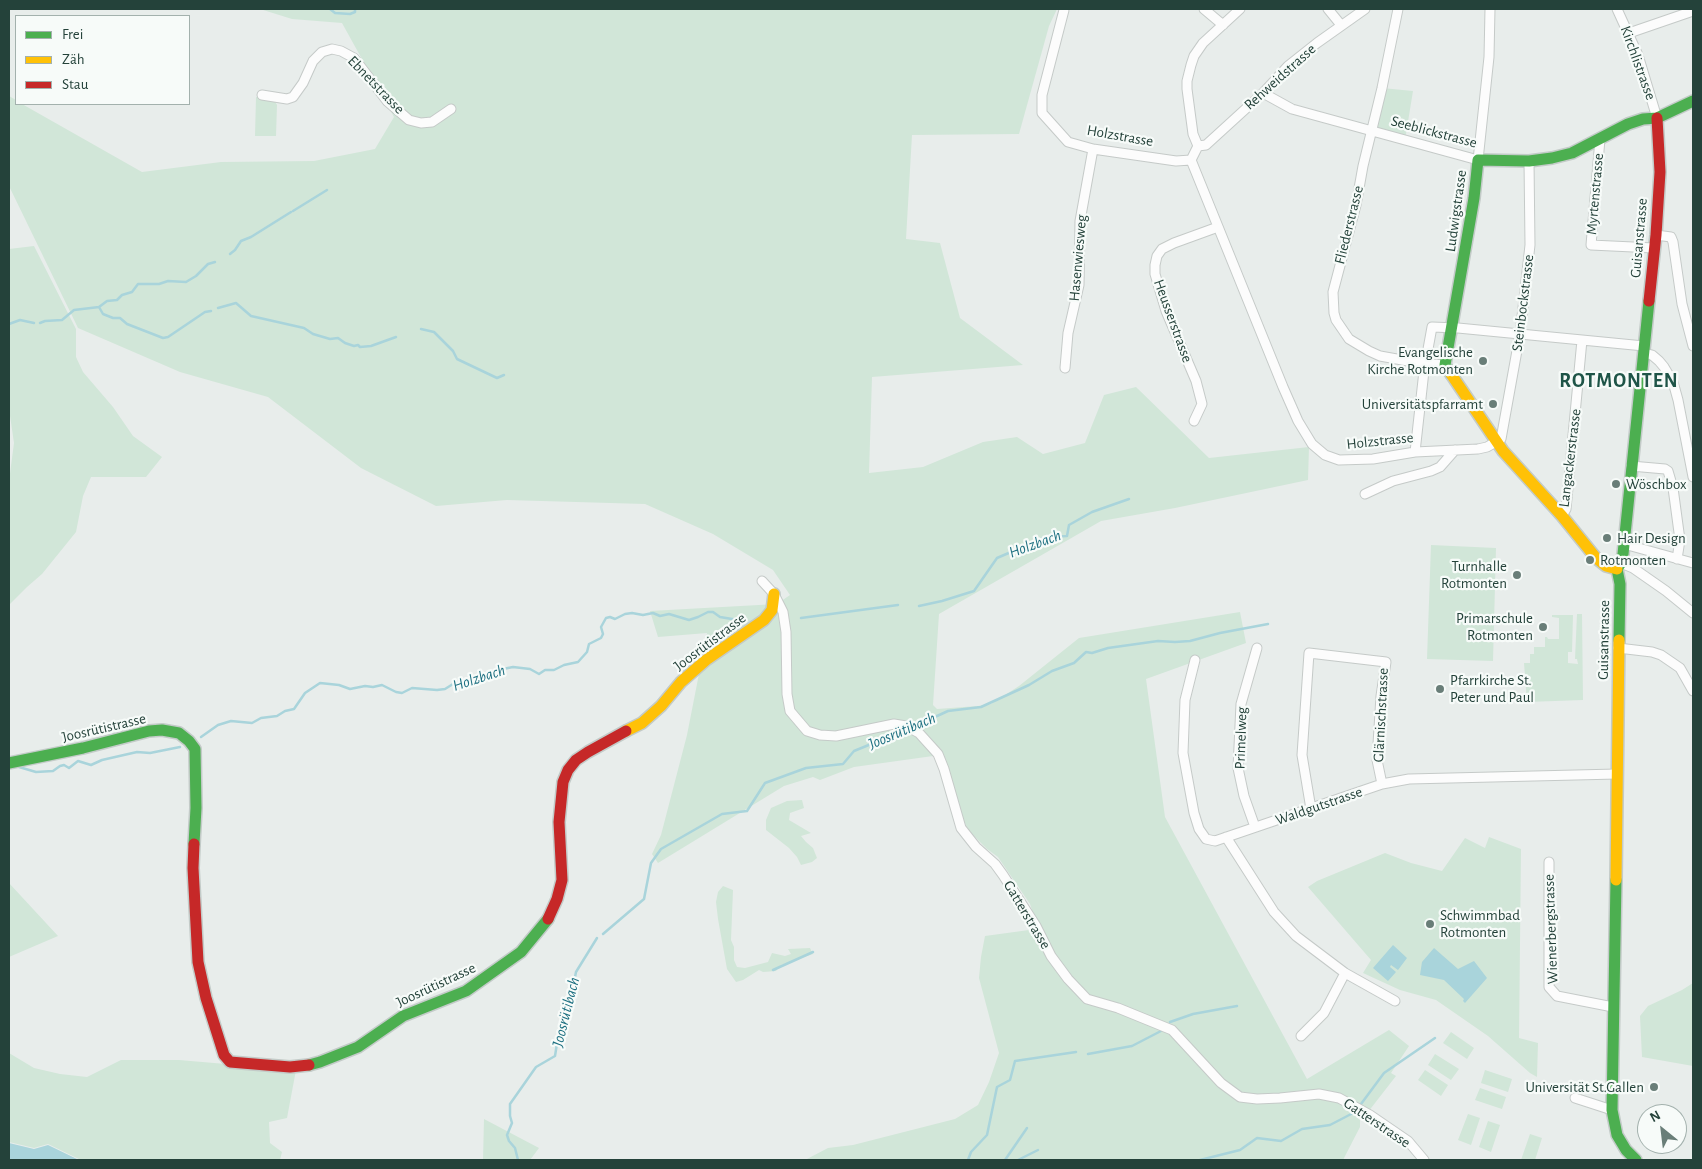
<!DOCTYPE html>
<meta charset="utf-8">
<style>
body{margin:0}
#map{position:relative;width:1702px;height:1169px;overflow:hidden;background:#e8edeb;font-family:"Alegreya Sans",sans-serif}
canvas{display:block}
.frame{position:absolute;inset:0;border:10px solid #24423a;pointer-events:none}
.legend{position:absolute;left:15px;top:15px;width:175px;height:90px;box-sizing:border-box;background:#f7fbf9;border:1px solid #a3b1ad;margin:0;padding:6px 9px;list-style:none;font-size:15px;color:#24423a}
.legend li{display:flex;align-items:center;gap:10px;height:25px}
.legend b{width:25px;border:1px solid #a3b1ad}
.north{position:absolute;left:1637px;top:1104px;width:50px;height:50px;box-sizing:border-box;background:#f7fbf9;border:1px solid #a3b1ad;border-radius:50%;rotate:331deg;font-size:14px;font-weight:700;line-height:20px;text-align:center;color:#24423a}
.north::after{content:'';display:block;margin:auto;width:18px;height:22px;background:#697e78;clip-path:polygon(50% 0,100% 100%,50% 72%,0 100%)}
</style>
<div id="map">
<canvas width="1702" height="1169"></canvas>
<div class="frame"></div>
<ul class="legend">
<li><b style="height:6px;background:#4caf50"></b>Frei</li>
<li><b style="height:6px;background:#ffc107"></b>Zäh</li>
<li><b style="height:6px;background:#c62828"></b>Stau</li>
</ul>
<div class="north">N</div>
</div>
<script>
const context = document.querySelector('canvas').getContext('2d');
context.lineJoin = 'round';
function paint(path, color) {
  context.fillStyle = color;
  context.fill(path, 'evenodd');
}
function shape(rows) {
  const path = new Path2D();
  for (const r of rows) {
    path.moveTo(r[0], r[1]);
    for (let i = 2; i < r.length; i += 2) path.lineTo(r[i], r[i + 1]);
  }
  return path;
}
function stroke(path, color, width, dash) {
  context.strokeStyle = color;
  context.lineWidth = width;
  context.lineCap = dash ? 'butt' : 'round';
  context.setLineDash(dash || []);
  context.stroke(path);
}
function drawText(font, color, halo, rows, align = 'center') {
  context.font = font + ' "Alegreya Sans",sans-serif';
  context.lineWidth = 4.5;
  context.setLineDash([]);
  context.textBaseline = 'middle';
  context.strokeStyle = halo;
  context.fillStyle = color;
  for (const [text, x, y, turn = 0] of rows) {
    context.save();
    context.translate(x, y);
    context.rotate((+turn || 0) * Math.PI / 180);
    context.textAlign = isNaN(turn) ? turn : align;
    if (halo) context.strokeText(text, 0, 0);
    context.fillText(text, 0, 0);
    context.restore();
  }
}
paint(shape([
 [260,9,1057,9,1049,26,1019,134,912,135,906,239,940,243,960,318,1023,365,872,377,869,473,923,467,983,442,1017,437,1043,454,1085,443,1104,395,1136,387,1209,458,1309,447,1308,480,1175,508,1101,521,939,614,933,705,937,709,978,706,991,704,1019,686,1079,638,1240,612,1246,643,1146,679,1165,817,1307,1079,1389,1030,1409,1046,1391,1073,1396,1076,1368,1112,1339,1093,1315,1090,1284,1094,1241,1095,1205,1063,1173,1028,1088,997,1068,977,1037,925,1030,904,998,857,987,849,969,831,957,808,946,762,940,748,933,756,854,767,820,780,813,777,784,786,658,863,652,854,661,835,687,735,707,633,658,637,650,611,777,604,790,595,773,570,713,534,645,504,507,500,436,506,361,468,268,397,180,372,78,328,9,186,9,96,16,100,16,104,22,104,142,172,221,162,314,161,375,149,394,117,342,23,292,19],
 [1382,88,1413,91,1405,140,1372,131],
 [256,97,274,100,277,105,276,136,255,136],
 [34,246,76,329,76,357,83,372,113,407,133,436,162,457,146,477,91,477,83,496,76,532,42,574,27,587,9,605,9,481,14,443,9,409,9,249],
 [1431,545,1496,548,1493,661,1427,659],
 [1577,614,1582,614,1583,700,1527,702,1524,663,1530,663,1530,654,1534,654,1534,647,1545,647,1545,637,1547,637,1548,639,1559,639,1559,618,1552,617,1552,615,1573,615,1572,652,1568,652,1568,663,1578,664,1577,659,1575,659],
 [802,800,804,808,790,813,789,820,811,833,801,836,806,842,813,848,817,858,812,862,801,865,797,857,789,848,766,830,766,820,771,808,787,801],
 [1489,837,1521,849,1519,1038,1538,1043,1537,1077,1530,1073,1488,1036,1436,1000,1400,990,1363,973,1371,960,1308,887,1317,881,1385,853,1411,863,1442,871,1465,838,1485,848],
 [9,883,58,936,9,957],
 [723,886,733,890,731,940,734,947,734,960,737,967,745,968,768,962,772,953,785,956,791,954,788,949,810,948,813,954,781,965,776,971,763,972,759,970,743,980,736,982,727,969,718,919,716,902,718,892],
 [1036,926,1086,1002,1172,1032,1240,1101,1319,1098,1339,1102,1360,1120,1360,1127,1343,1160,805,1160,828,1148,853,1145,955,1119,978,1105,989,1082,999,1053,979,978,981,957,985,936,1029,930],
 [1693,983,1693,1066,1642,1057,1640,1016,1648,1006,1682,990],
 [1451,1032,1474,1048,1467,1059,1443,1043],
 [9,1053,34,1068,60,1074,87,1077,121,1060,179,1060,296,1070,287,1118,269,1122,270,1143,282,1152,280,1160,81,1160,48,1144,34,1148,9,1142],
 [1435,1054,1459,1069,1451,1080,1428,1065],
 [1425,1070,1448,1085,1441,1096,1418,1080],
 [1485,1070,1512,1079,1508,1092,1481,1083],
 [1480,1088,1506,1097,1502,1109,1475,1100],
 [1468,1114,1480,1118,1471,1145,1458,1140],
 [484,1119,539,1148,530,1160,483,1160],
 [1488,1121,1500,1125,1491,1152,1479,1147],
 [1530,1134,1542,1138,1535,1160,1521,1160]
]), '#d1e6d8');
paint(shape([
 [1393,945,1407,958,1398,970,1391,965,1390,967,1396,972,1388,981,1373,968],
 [1434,948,1458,969,1474,961,1487,978,1465,1003,1463,1001,1464,999,1444,980,1420,975,1422,962],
 [9,1143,34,1149,48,1145,79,1160,9,1160]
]), '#a9d4db');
stroke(shape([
 [330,9,335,13,350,14,355,12,355,9],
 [293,211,327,190],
 [230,254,235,250,241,241,251,237,291,212],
 [99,307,103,314,113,318,120,318,127,324,163,338,168,337,205,312,211,311],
 [218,308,236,303,251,316,304,328,313,334,330,339,338,338,345,343,354,346,358,345,360,347,371,346,396,337],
 [40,323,45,321,62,320,74,310,99,307,107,301,117,300,122,295,132,292,138,284,159,284,168,281,186,282,196,276,208,264,215,262],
 [9,324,20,320,34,323],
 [421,329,434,332,453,351,457,359,497,378,504,375],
 [919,606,942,601,974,591,997,558,1046,537,1067,536,1069,525,1092,512,1129,499],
 [801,618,898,605],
 [913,727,948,711,981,707,1029,685,1052,671,1074,663,1086,652,1092,653,1108,648,1158,641,1175,642,1190,641,1220,633,1268,624],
 [201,737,218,725,231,721,252,723,261,718,277,716,285,711,294,709,305,693,320,683,339,685,350,689,365,686,373,687,382,685,396,692,402,693,412,688,437,690,445,689,453,684,466,684,484,678,486,675,498,670,513,667,530,669,539,674,545,670,554,670,564,665,578,662,587,652,589,644,601,638,603,634,601,627,606,618,610,617,615,619,625,614,632,613,643,615,653,613,660,616,669,614,689,620,698,617,708,612,713,612,720,617,744,621],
 [19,767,36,772,53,771,60,766,64,765,69,768,78,761,91,765,102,760,137,752,150,753,180,747],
 [603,934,644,899,651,863,661,849,722,814,747,811,765,783,806,768,843,764,854,751,908,729],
 [773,970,813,952],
 [1170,1022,1193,1014,1237,1006],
 [1088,1054,1132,1046,1161,1031],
 [1361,1104,1384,1073,1435,1038],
 [518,1160,515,1148,509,1141,507,1135,512,1123,510,1116,510,1104,536,1067,555,1056,558,1037,567,1019,576,972,597,938],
 [968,1160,971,1152,987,1135,997,1087,1010,1080,1015,1061,1076,1052],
 [1005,1160,1027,1128],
 [1018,1160,1038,1150],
 [1200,1160,1240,1150,1257,1138,1281,1141,1302,1129,1330,1125,1355,1112]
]), '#a9d4db', 2.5);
const street = shape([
 [1204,9,1223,25],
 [1328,9,1341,25],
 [1398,9,1382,88,1363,166,1356,205,1333,292,1334,313,1336,320,1349,339,1369,351,1380,356,1419,363,1445,365],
 [1617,9,1638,55,1657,118],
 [1064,10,1042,95,1042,113,1068,142,1093,149,1176,161,1191,160],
 [1629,33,1693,11],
 [1263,93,1292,109,1478,160,1489,57,1490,9],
 [262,95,287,99,293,97,303,83,313,61,322,52,332,49,341,51,354,58,387,101,409,120,421,123,432,122,451,109],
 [1600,139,1591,245,1654,248],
 [1198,146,1191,160,1283,387,1298,421,1312,444,1325,455,1339,460,1373,459,1415,452,1478,449,1487,447,1501,439,1520,334,1530,245,1529,161],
 [1198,146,1206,145,1263,93,1288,66,1317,43,1365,9],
 [1198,146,1193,134,1187,89,1187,81,1191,65,1194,56,1203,43,1240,9],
 [1656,235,1671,237,1673,242,1682,304,1693,346],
 [1644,353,1652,355,1659,361,1664,367,1673,382,1678,400,1693,477],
 [1065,368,1068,333,1079,285,1080,221,1093,149],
 [1194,421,1202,404,1196,381,1166,311,1155,274,1155,265,1157,256,1162,249,1174,243,1218,227],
 [1415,452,1424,371,1432,327,1458,328,1644,346],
 [1631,466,1665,469,1668,471,1673,488,1680,540,1677,559],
 [1365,494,1393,481,1431,471,1440,467,1455,450],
 [1562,516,1566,509,1582,340],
 [1624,544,1693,563],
 [1621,563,1633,568,1666,591,1693,613],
 [762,581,774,594,783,612,786,632,787,694,790,711,807,731,820,735,836,736,894,724,906,726,919,733,938,754,944,769,961,828,976,847,995,864,1003,875,1036,926,1051,956,1068,979,1087,999,1118,1008,1172,1030,1221,1083,1240,1097,1257,1099,1280,1098,1319,1094,1339,1098,1370,1115,1408,1141,1424,1160],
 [1618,648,1652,652,1661,655,1680,668,1693,691],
 [1195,660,1185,700,1183,753,1194,813,1199,829,1206,839,1215,841,1382,784,1409,779,1617,774],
 [1311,809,1302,755,1309,653,1386,662,1381,696,1377,760,1382,784],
 [1255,827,1244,796,1238,768,1241,704,1257,648],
 [1226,837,1274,912,1296,936,1345,973,1395,1001],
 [1549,862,1549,987,1557,996,1613,1007],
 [1301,1036,1324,1013,1345,973],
 [1575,1098,1612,1110]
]);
const fast = shape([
 [1451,374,1445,365,1474,198,1478,160,1529,161,1552,158,1572,153,1628,124,1643,119,1657,118,1693,101],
 [1619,640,1620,584,1617,569,1621,563,1623,554,1649,301],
 [9,763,83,748,149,731,162,730,179,733,189,741,195,749,196,808,194,844],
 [1616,880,1612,1110,1617,1135,1626,1150,1636,1160],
 [309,1065,320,1062,358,1047,403,1016,466,991,521,952,548,919]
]);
const slow = shape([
 [1451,374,1503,451,1562,516,1596,558,1606,566,1617,569],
 [626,731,642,723,661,706,681,682,706,660,764,620,772,610,774,594],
 [1616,880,1619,640]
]);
const jam = shape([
 [1649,301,1656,235,1660,172,1657,118],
 [194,844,193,868,198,962,206,998,224,1055,230,1062,290,1067,309,1065],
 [548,919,557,899,562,880,559,822,563,782,568,770,576,760,588,752,626,731]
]);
stroke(street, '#c5cac8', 11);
stroke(fast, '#c3cbc8', 14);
stroke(slow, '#c3cbc8', 14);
stroke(jam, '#c3cbc8', 14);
stroke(street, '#fcfcfc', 9);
stroke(fast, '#4caf50', 11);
stroke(slow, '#ffc107', 11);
stroke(jam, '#c62828', 11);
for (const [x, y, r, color] of [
 [1483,361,5,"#697e78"],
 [1493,404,5,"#697e78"],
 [1616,484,5,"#697e78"],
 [1607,538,5,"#697e78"],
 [1590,560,5,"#697e78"],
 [1517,575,5,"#697e78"],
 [1543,627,5,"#697e78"],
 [1440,689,5,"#697e78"],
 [1430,924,5,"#697e78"],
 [1654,1087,5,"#697e78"]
]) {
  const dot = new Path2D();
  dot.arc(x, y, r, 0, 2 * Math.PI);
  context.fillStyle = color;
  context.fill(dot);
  stroke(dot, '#f7fbf9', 2);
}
drawText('15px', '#24423a', '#f7fbf9', [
 ["Kirchlistrasse",1638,63,70],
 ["Rehweidstrasse",1280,77,-42],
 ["Ebnetstrasse",376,85,46],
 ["Seeblickstrasse",1434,132,15],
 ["Holzstrasse",1120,136,10],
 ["Myrtenstrasse",1595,194,-85],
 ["Ludwigstrasse",1456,211,-82],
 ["Fliederstrasse",1349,225,-76],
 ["Guisanstrasse",1639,238,-85],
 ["Hasenwiesweg",1078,258,-85],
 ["Steinbockstrasse",1523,303,-83],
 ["Heusserstrasse",1173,321,70],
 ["Holzstrasse",1380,441,-6],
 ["Langackerstrasse",1570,458,-83],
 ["Guisanstrasse",1604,640,-89],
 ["Joosrütistrasse",710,642,-37],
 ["Glärnischstrasse",1381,715,-87],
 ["Joosrütistrasse",104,728,-13],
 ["Primelweg",1241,738,-88],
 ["Waldgutstrasse",1319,806,-19],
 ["Gatterstrasse",1027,915,59],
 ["Wienerbergstrasse",1551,929,-92],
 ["Joosrütistrasse",436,985,-25],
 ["Gatterstrasse",1377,1123,34]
]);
drawText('15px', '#24423a', '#f7fbf9', [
 ["Evangelische",1473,352],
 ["Kirche Rotmonten",1473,369],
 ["Universitätspfarramt",1483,404],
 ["Wöschbox",1626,484,"left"],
 ["Hair Design",1617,538,"left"],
 ["Rotmonten",1600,560,"left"],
 ["Turnhalle",1507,566],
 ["Rotmonten",1507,583],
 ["Primarschule",1533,618],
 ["Rotmonten",1533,635],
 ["Pfarrkirche St.",1450,680,"left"],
 ["Peter und Paul",1450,697,"left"],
 ["Schwimmbad",1440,915,"left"],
 ["Rotmonten",1440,932,"left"],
 ["Universität St.Gallen",1644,1087]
], 'right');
drawText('italic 16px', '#1c6f80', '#f7fbf9', [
 ["Holzbach",1035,544,-20],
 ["Holzbach",479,678,-18],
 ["Joosrütibach",902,731,-23],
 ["Joosrütibach",566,1012,-76]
]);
context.letterSpacing = '1px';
drawText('bold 20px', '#1f5548', '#f7fbf9', [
 ["ROTMONTEN",1619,381]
]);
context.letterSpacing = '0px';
</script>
